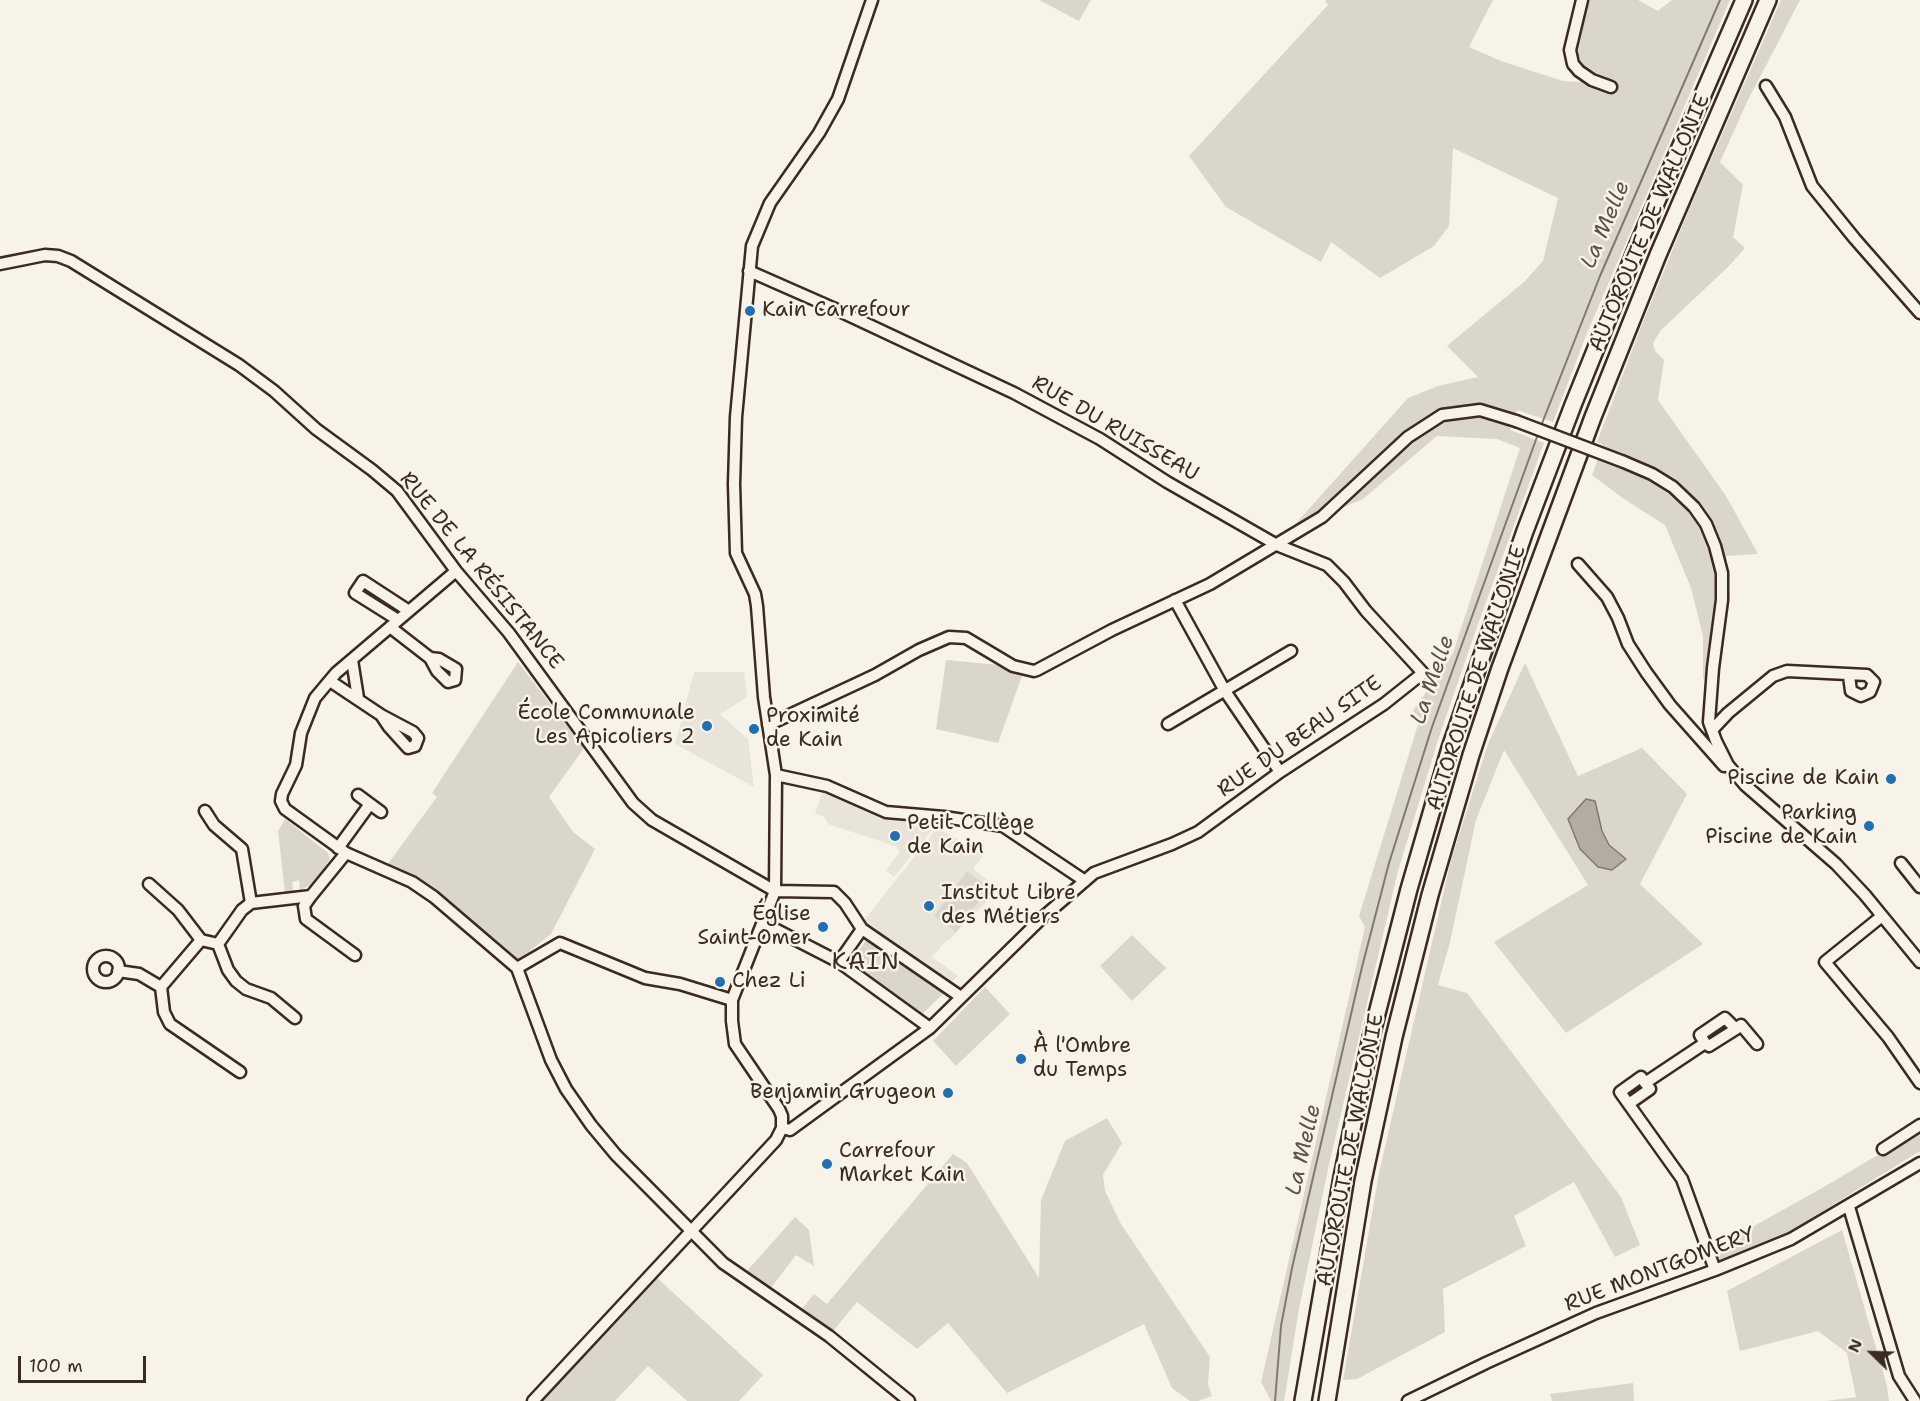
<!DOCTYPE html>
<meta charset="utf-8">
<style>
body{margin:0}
#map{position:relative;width:1920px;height:1401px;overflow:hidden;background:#f7f3e8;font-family:"Shantell Sans",sans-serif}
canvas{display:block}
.north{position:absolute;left:1842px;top:1323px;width:60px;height:60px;-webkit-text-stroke:4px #f7f3e8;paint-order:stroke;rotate:293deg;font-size:16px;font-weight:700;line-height:24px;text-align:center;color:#3b2a1e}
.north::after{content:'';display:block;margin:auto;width:21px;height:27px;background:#3b2a1e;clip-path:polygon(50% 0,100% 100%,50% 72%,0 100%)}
.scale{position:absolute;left:18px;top:1356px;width:128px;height:27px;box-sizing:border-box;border:3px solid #3b2a1e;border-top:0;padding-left:8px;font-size:18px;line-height:21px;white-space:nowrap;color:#3b2a1e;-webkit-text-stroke:4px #f7f3e8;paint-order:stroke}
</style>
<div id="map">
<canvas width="1920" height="1401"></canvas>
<div class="north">N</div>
<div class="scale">100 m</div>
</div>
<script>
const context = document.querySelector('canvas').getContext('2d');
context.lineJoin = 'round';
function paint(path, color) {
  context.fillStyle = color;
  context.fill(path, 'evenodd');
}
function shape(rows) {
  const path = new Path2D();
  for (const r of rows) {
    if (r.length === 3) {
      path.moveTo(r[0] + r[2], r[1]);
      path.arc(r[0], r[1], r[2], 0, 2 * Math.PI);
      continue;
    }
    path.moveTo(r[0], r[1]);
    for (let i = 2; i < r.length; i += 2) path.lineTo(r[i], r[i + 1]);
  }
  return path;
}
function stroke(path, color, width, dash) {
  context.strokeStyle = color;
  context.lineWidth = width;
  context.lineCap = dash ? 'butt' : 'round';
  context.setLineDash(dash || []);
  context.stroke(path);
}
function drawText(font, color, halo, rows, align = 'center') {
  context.font = font + ' "Shantell Sans",sans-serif';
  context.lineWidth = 5;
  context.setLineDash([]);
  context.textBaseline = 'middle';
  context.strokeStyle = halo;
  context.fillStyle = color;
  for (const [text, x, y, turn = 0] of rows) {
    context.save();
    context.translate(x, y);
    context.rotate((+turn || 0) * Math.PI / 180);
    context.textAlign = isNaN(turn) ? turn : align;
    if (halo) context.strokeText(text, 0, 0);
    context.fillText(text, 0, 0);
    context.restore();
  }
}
paint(shape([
 [694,672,744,672,747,697,720,714,748,739,754,787,675,744],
 [824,787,886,814,941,819,894,877,886,870,899,853,898,847,828,824,824,817,815,813],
 [937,828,984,854,973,869,999,889,948,941,947,940,932,957,958,976,948,985,862,923]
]), '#e9e4d9');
paint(shape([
 [1039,0,1091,0,1079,21],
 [1325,0,1493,0,1469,47,1501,61,1563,81,1580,82,1574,51,1585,11,1590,0,1638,0,1658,11,1672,0,1730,0,1585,338,1553,422,1517,410,1510,430,1544,443,1477,627,1438,740,1398,871,1328,1169,1299,1309,1284,1401,1271,1401,1261,1382,1365,927,1359,916,1420,718,1413,711,1453,653,1520,448,1497,439,1437,436,1363,499,1291,529,1408,398,1438,386,1478,377,1447,346,1524,282,1543,261,1558,198,1453,148,1449,226,1434,246,1380,278,1331,242,1321,262,1226,207,1189,156,1328,5],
 [1781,0,1800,0,1747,102,1720,162,1743,185,1733,237,1745,248,1728,267,1661,330,1653,343,1655,351,1664,360,1658,400,1726,496,1758,554,1726,556,1730,599,1719,676,1703,679,1703,636,1691,588,1665,525,1624,499,1592,475,1603,445,1597,442,1641,327,1688,212],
 [946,660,999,665,1011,673,1022,676,998,743,936,729],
 [518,662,584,748,549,797,573,832,595,849,551,934,517,961,416,877,387,865,437,797,432,793],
 [1525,663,1578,776,1642,748,1687,794,1640,884,1703,944,1566,1033,1494,942,1588,885,1504,750,1476,820,1450,942,1438,985,1467,993,1621,1197,1640,1245,1615,1257,1574,1182,1514,1216,1526,1246,1443,1289,1445,1332,1357,1379,1343,1380,1379,1173,1451,860,1488,744],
 [285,819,328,853,330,859,322,872,309,886,300,890,299,880,292,882,293,891,285,893,278,831],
 [967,871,989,888,956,932,934,916],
 [1132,935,1166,968,1132,1001,1100,966],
 [868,938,945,992,920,1016,849,963],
 [985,987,1010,1014,956,1066,933,1041],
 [1107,1118,1122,1143,1103,1175,1105,1191,1121,1224,1210,1357,1208,1384,1212,1396,1198,1401,1190,1401,1172,1388,1144,1324,1007,1393,948,1323,917,1349,857,1302,829,1336,797,1315,814,1294,827,1304,953,1154,967,1163,1039,1278,1041,1200,1065,1141],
 [1920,1130,1920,1151,1789,1232,1719,1265,1713,1249,1822,1188],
 [795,1217,809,1230,814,1266,796,1255,770,1289,747,1271],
 [1842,1230,1887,1386,1889,1401,1826,1401,1856,1397,1847,1353,1818,1331,1740,1351,1727,1291],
 [655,1276,763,1375,739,1401,687,1401,648,1366,615,1401,539,1401],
 [1633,1383,1634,1401,1552,1401,1550,1394]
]), '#dbd6cb');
const water = shape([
 [1586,799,1595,801,1602,831,1609,845,1626,859,1612,870,1598,867,1580,849,1568,819,1586,799]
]);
paint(water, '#b4aca0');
stroke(water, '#84786c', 1.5);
stroke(shape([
 [1541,426,1600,276,1720,0],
 [1275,1401,1281,1326,1292,1268,1362,967,1389,863,1432,727,1538,434]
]), '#84786c', 2);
const minor = shape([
 [1582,0,1570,50,1573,64,1579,71,1592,80,1611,87],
 [1766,86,1785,117,1812,186,1855,239,1920,313],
 [0,264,45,255,58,256,71,261,239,365,274,391,316,429,372,470,397,491,456,571,509,633,633,803,652,820,775,891],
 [749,271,833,308,1014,393,1100,439,1167,482,1277,545,1327,565,1344,582,1366,611,1423,673,1384,704,1280,772,1198,832,1172,844,1094,873,1042,918,930,1028,790,1130,782,1128],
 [1624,462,1652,474,1673,487,1694,507,1706,524,1715,546,1722,573,1722,600,1713,668,1709,722,1716,741,1728,765,1745,785,1836,864,1865,895,1920,962],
 [1578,564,1607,597,1618,618,1628,644,1646,672,1670,705,1724,766],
 [456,571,336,673,315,698,301,733,296,765,282,794,281,801,285,809,346,853,412,882,434,897,517,968,551,1060,566,1089,591,1125,616,1155,723,1263,829,1336,909,1401],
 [1175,600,1225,691,1280,772],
 [398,620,355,593,363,581,409,611],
 [390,627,430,658,437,671,448,682,455,680,456,669,439,659,430,658],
 [352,660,358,698],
 [330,681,381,715,389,727,408,748,415,746,418,738,413,732,381,715],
 [1168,724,1291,651],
 [768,725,875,675,919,650,949,637,966,638,1013,666,1034,671,1037,670,1112,630,1210,584,1322,517,1408,437,1442,415,1480,410,1516,421],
 [1712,730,1728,713,1773,676,1787,671,1867,675,1874,682,1870,692,1861,696,1851,691,1849,676],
 [776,775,827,786,886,812,944,817,1003,826,1085,881],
 [358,795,381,812],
 [205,811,214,825,242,849,251,903],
 [338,848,370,804],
 [1901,863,1920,887],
 [149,884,178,910,201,940],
 [775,891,834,892,845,903,862,929,961,997],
 [311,896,304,906,306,919,355,955],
 [1882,916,1825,962,1888,1037,1920,1083],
 [763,923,839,962,930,1028],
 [218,944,228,970,236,981,246,989,271,998,295,1018],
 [106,969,13],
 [839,962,862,929],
 [517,968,560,943,645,978,680,984,732,1000],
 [118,971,139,974,161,987],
 [1736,1029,1741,1025,1757,1044],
 [240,1072,170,1024,164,1012,161,987,201,940,218,944,242,910,251,903,311,896,346,853],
 [1645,1083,1705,1043,1700,1035,1725,1018,1736,1029,1709,1046,1705,1043],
 [1630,1103,1650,1089,1641,1077,1620,1092,1682,1179,1715,1270],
 [1883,1149,1920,1125],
 [1849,1207,1899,1376,1915,1401],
 [533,1401,776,1140,782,1128,782,1116,779,1109,735,1044,732,1021,732,1000,775,891,776,775,764,697,757,606,755,594,736,553,734,484,736,417,752,246,770,203,819,133,838,99,872,0],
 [1408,1401,1486,1363,1596,1313,1715,1270,1791,1239,1920,1163]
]);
const highway = shape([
 [1303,1401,1342,1177,1372,1033,1409,889,1450,748,1525,531,1573,405,1637,247,1744,0],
 [1327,1401,1363,1181,1394,1037,1430,895,1471,755,1500,668,1593,417,1658,255,1768,0]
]);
stroke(minor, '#3b2a1e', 15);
stroke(highway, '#3b2a1e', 20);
stroke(minor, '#f7f3e8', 10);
stroke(highway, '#f7f3e8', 15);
const minorBridge = shape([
 [1516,421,1624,462]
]);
stroke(minorBridge, '#3b2a1e', 15, []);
stroke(minorBridge, '#f7f3e8', 10);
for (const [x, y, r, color] of [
 [750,311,6,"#1f6fb2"],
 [707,726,6,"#1f6fb2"],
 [754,729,6,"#1f6fb2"],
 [1891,779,6,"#1f6fb2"],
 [1869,826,6,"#1f6fb2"],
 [895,836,6,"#1f6fb2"],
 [929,906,6,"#1f6fb2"],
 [823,927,6,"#1f6fb2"],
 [720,982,6,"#1f6fb2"],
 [1021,1059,6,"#1f6fb2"],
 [948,1093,6,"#1f6fb2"],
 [827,1164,6,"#1f6fb2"]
]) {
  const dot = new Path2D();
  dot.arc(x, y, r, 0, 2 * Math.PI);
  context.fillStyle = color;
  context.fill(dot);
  stroke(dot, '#f7f3e8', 2);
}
drawText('21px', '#3b2a1e', '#f7f3e8', [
 ["AUTOROUTE DE WALLONIE",1650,223,-67],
 ["RUE DU RUISSEAU",1115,429,30],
 ["RUE DE LA RÉSISTANCE",481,571,51],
 ["AUTOROUTE DE WALLONIE",1477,678,-72],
 ["RUE DU BEAU SITE",1300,737,-35],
 ["AUTOROUTE DE WALLONIE",1351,1150,-79],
 ["RUE MONTGOMERY",1660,1270,-21]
]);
drawText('21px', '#3b2a1e', '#f7f3e8', [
 ["Kain Carrefour",762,311],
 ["École Communale",695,714,"right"],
 ["Les Apicoliers 2",695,738,"right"],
 ["Proximité",766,717],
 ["de Kain",766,741],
 ["Piscine de Kain",1879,779,"right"],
 ["Parking",1857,814,"right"],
 ["Piscine de Kain",1857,838,"right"],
 ["Petit Collège",907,824],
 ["de Kain",907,848],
 ["Institut Libre",941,894],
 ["des Métiers",941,918],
 ["Église",811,915,"right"],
 ["Saint-Omer",811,939,"right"],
 ["Chez Li",732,982],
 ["À l'Ombre",1033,1047],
 ["du Temps",1033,1071],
 ["Benjamin Grugeon",936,1093,"right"],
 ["Carrefour",839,1152],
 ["Market Kain",839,1176]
], 'left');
drawText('italic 22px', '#5f5145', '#f7f3e8', [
 ["La Melle",1606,225,-67],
 ["La Melle",1433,680,-71],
 ["La Melle",1304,1150,-77]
]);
context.letterSpacing = '1.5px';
drawText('24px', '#3b2a1e', '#f7f3e8', [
 ["KAIN",866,963]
]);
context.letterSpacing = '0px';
</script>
